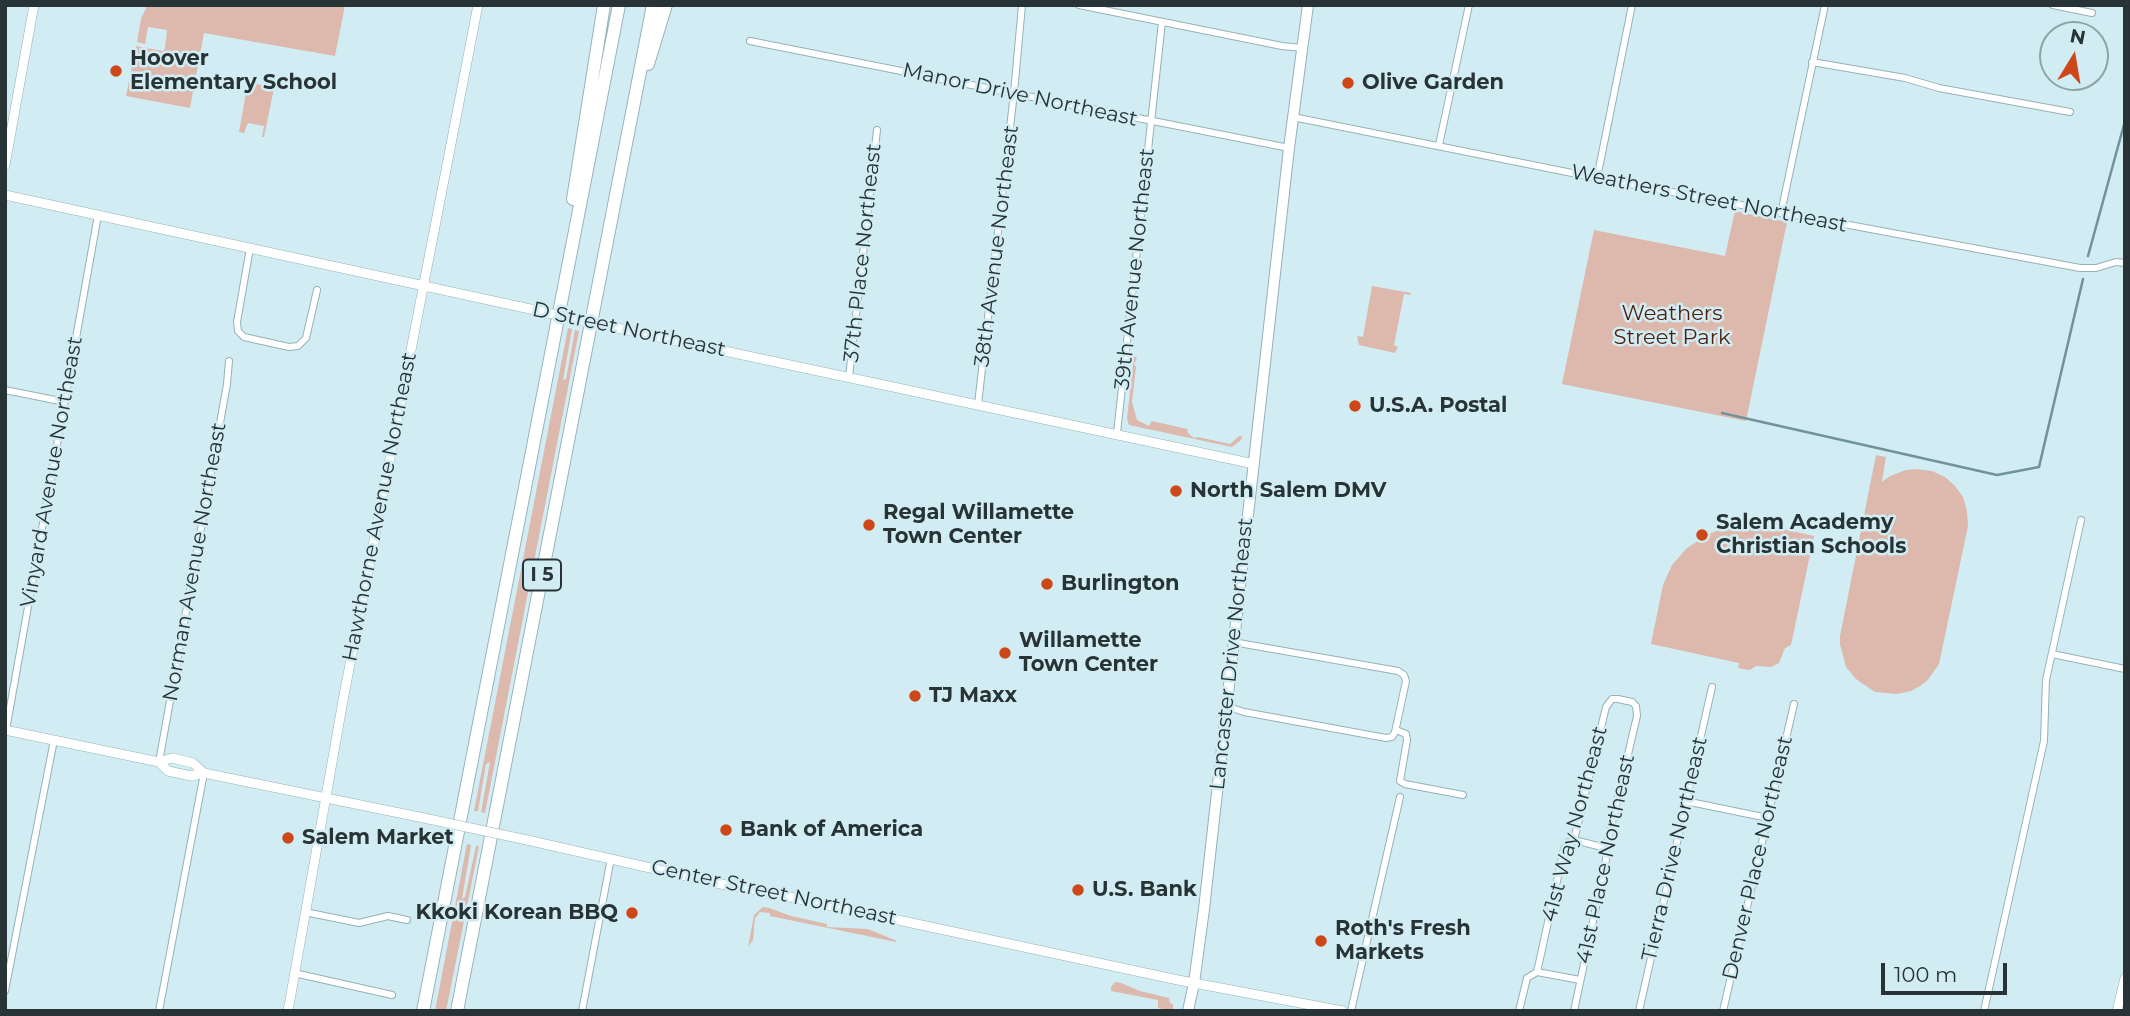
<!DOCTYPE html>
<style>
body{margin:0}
#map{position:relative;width:2130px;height:1016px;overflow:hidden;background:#d1edf3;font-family:Montserrat,sans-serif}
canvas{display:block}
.frame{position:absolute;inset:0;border:7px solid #283336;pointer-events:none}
.north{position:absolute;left:2039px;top:21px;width:70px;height:70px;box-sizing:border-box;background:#d1edf3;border:2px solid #8da3a7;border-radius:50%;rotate:11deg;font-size:19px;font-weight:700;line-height:28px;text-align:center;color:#283336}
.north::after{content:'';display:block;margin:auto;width:24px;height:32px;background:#ce4718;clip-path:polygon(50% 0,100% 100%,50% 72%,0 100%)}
.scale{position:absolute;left:1881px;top:963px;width:126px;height:32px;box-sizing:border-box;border:4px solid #283336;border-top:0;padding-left:9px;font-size:21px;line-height:24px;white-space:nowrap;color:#283336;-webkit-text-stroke:5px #d1edf3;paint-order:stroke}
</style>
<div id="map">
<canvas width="2130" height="1016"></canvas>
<div class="frame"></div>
<div class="north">N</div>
<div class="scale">100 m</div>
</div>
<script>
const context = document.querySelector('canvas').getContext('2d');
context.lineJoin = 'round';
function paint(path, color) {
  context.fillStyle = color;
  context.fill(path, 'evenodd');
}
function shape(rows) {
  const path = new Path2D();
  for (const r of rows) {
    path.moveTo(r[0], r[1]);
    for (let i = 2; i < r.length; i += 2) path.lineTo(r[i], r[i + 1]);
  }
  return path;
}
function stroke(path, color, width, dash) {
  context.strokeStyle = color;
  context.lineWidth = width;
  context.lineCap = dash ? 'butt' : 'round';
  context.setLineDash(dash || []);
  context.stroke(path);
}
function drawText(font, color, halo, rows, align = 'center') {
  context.font = font + ' Montserrat,sans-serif';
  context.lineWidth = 5;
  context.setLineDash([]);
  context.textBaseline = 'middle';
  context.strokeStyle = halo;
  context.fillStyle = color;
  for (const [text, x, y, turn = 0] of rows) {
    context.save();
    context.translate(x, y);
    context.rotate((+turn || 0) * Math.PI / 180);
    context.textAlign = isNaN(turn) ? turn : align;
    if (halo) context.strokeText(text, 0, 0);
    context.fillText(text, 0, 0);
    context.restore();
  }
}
paint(shape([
 [144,5,345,5,335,56,204,33,190,108,126,96,136,46,163,51,165,48,167,30,148,27,145,44,137,42,141,19,146,8],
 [248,82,274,88,264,137,262,137,264,126,248,123,244,133,239,132],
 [1735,211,1787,222,1746,421,1562,384,1594,230,1725,256],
 [1372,286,1411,293,1411,295,1404,294,1394,345,1398,347,1395,353,1359,345,1357,336,1363,337],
 [568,328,572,329,563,380,566,379,575,330,579,331,485,813,481,812,490,762,486,764,478,811,474,811],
 [1134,356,1137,358,1134,364,1136,367,1132,402,1137,420,1149,426,1152,421,1187,429,1188,433,1194,438,1198,437,1230,444,1239,436,1242,436,1241,440,1232,447,1129,425,1127,419],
 [1876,455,1886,457,1882,482,1890,476,1906,470,1915,469,1932,471,1945,477,1955,486,1963,497,1967,511,1968,526,1939,664,1927,681,1920,686,1911,691,1897,694,1875,692,1856,679,1846,667,1840,644,1840,636],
 [1739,524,1766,525,1814,536,1791,645,1785,648,1779,663,1771,667,1756,666,1750,670,1738,668,1739,663,1651,644,1663,585,1672,565,1687,548,1709,534,1727,527],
 [467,844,471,845,462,899,465,897,476,846,479,846,446,1011,435,1011],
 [763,907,769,908,791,916,827,924,827,927,868,929,897,941,896,942,770,916,770,913,760,912,755,918,753,940,748,947,754,915],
 [1115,982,1121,983,1140,991,1169,998,1170,1003,1173,1004,1173,1011,1158,1008,1158,1000,1111,991,1111,987]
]), '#dcb8ad');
stroke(shape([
 [2088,256,2125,121],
 [1722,413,1997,475,2039,467,2083,279]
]), '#709298', 2.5);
const street = shape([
 [1079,5,1282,46,1302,48],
 [2053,5,2092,13],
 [750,41,1289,148],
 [1812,62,1905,78,1939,88,2070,112],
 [1293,117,1597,178,2080,268,2096,268,2116,262,2125,263],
 [1439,145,1469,5],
 [1597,178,1632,5],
 [1781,213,1825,5],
 [250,248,237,322,238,331,244,337,289,347,298,346,306,338,317,290],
 [849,377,877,130],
 [5,390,65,402],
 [978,404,1014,93,1022,5],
 [1117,433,1162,22],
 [2052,654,2125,669],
 [1226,706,1244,712,1386,738,1392,737,1395,732,1406,681,1404,675,1398,671,1233,642],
 [6,730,98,215],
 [1396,730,1406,734,1407,740,1400,781,1405,784,1463,795],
 [159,762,227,384,229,361],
 [1685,801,1768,818],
 [1574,840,1606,848],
 [305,912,359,923,388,916,407,920],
 [1537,972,1580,980],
 [294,973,392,995],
 [5,991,54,740],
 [159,1011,204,773],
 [582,1011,611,858],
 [1351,1011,1400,797],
 [1519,1011,1527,978,1537,972,1564,849,1567,843,1574,840,1606,707,1612,699,1618,699,1632,702,1636,706,1637,716,1606,848,1606,860,1574,1011],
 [1639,1011,1712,687],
 [1723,1011,1794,704],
 [1984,1011,2044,741,2046,680,2081,520]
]);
const secondary = shape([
 [5,165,34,5],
 [5,195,521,307],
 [626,330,1254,464],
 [5,730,159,762,172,758,193,763,204,773],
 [159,762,168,771,191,776,204,773,424,818],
 [527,840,730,886,767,892,1178,980,1343,1011],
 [288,1011,344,695,478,5],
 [2117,1011,2125,978]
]);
const primary = shape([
 [1188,1011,1194,983,1204,909,1289,148,1308,5]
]);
const highway = shape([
 [648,64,666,5],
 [573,199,604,5],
 [423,1011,619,5],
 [457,1011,653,5]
]);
stroke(street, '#96b1b7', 8);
stroke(secondary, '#96b1b7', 10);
stroke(primary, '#96b1b7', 12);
stroke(highway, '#96b1b7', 14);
stroke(street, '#fff', 6);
stroke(secondary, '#fff', 9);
stroke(primary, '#fff', 10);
stroke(highway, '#fff', 12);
const secondaryBridge = shape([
 [521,307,626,330],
 [424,818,527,840]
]);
stroke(secondaryBridge, '#96b1b7', 10, []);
stroke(secondaryBridge, '#fff', 9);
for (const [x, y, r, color] of [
 [116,71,7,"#ce4718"],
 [1348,83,7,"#ce4718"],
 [1355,406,7,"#ce4718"],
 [1176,491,7,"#ce4718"],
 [869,525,7,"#ce4718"],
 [1702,535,7,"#ce4718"],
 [1047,584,7,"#ce4718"],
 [1005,653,7,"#ce4718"],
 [915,696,7,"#ce4718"],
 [726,830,7,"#ce4718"],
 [288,838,7,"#ce4718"],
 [1078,890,7,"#ce4718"],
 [632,913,7,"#ce4718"],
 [1321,941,7,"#ce4718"]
]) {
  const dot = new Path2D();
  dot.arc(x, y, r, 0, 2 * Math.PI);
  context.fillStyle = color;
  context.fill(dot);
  stroke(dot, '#d1edf3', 2.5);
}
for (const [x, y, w] of [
 [542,575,38]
]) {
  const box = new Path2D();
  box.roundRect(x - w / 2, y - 15.5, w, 31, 5);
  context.fillStyle = '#d1edf3';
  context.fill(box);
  stroke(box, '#283336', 2);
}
drawText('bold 19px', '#283336', null, [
 ["I 5",542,575]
]);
drawText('bold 21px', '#283336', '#d1edf3', [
 ["Hoover",130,59],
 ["Elementary School",130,83],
 ["Olive Garden",1362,83],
 ["U.S.A. Postal",1369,406],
 ["North Salem DMV",1190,491],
 ["Regal Willamette",883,513],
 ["Town Center",883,537],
 ["Salem Academy",1716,523],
 ["Christian Schools",1716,547],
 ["Burlington",1061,584],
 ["Willamette",1019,641],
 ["Town Center",1019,665],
 ["TJ Maxx",929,696],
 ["Bank of America",740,830],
 ["Salem Market",302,838],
 ["U.S. Bank",1092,890],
 ["Kkoki Korean BBQ",618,913,"right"],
 ["Roth's Fresh",1335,929],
 ["Markets",1335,953]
], 'left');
drawText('21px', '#283336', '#d1edf3', [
 ["Manor Drive Northeast",1020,95,12],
 ["Weathers Street Northeast",1709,199,11],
 ["38th Avenue Northeast",997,246,-83],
 ["37th Place Northeast",863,253,-84],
 ["39th Avenue Northeast",1135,269,-84],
 ["D Street Northeast",629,330,12],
 ["Vinyard Avenue Northeast",52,472,-80],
 ["Hawthorne Avenue Northeast",380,507,-79],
 ["Norman Avenue Northeast",195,562,-80],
 ["Lancaster Drive Northeast",1232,654,-84],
 ["41st Way Northeast",1575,824,-75],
 ["Tierra Drive Northeast",1675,849,-77],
 ["Denver Place Northeast",1758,858,-77],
 ["41st Place Northeast",1606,859,-78],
 ["Center Street Northeast",774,893,12]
]);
drawText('21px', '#4d1d0e', '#d1edf3', [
 ["Weathers",1672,314],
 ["Street Park",1672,338]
]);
</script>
